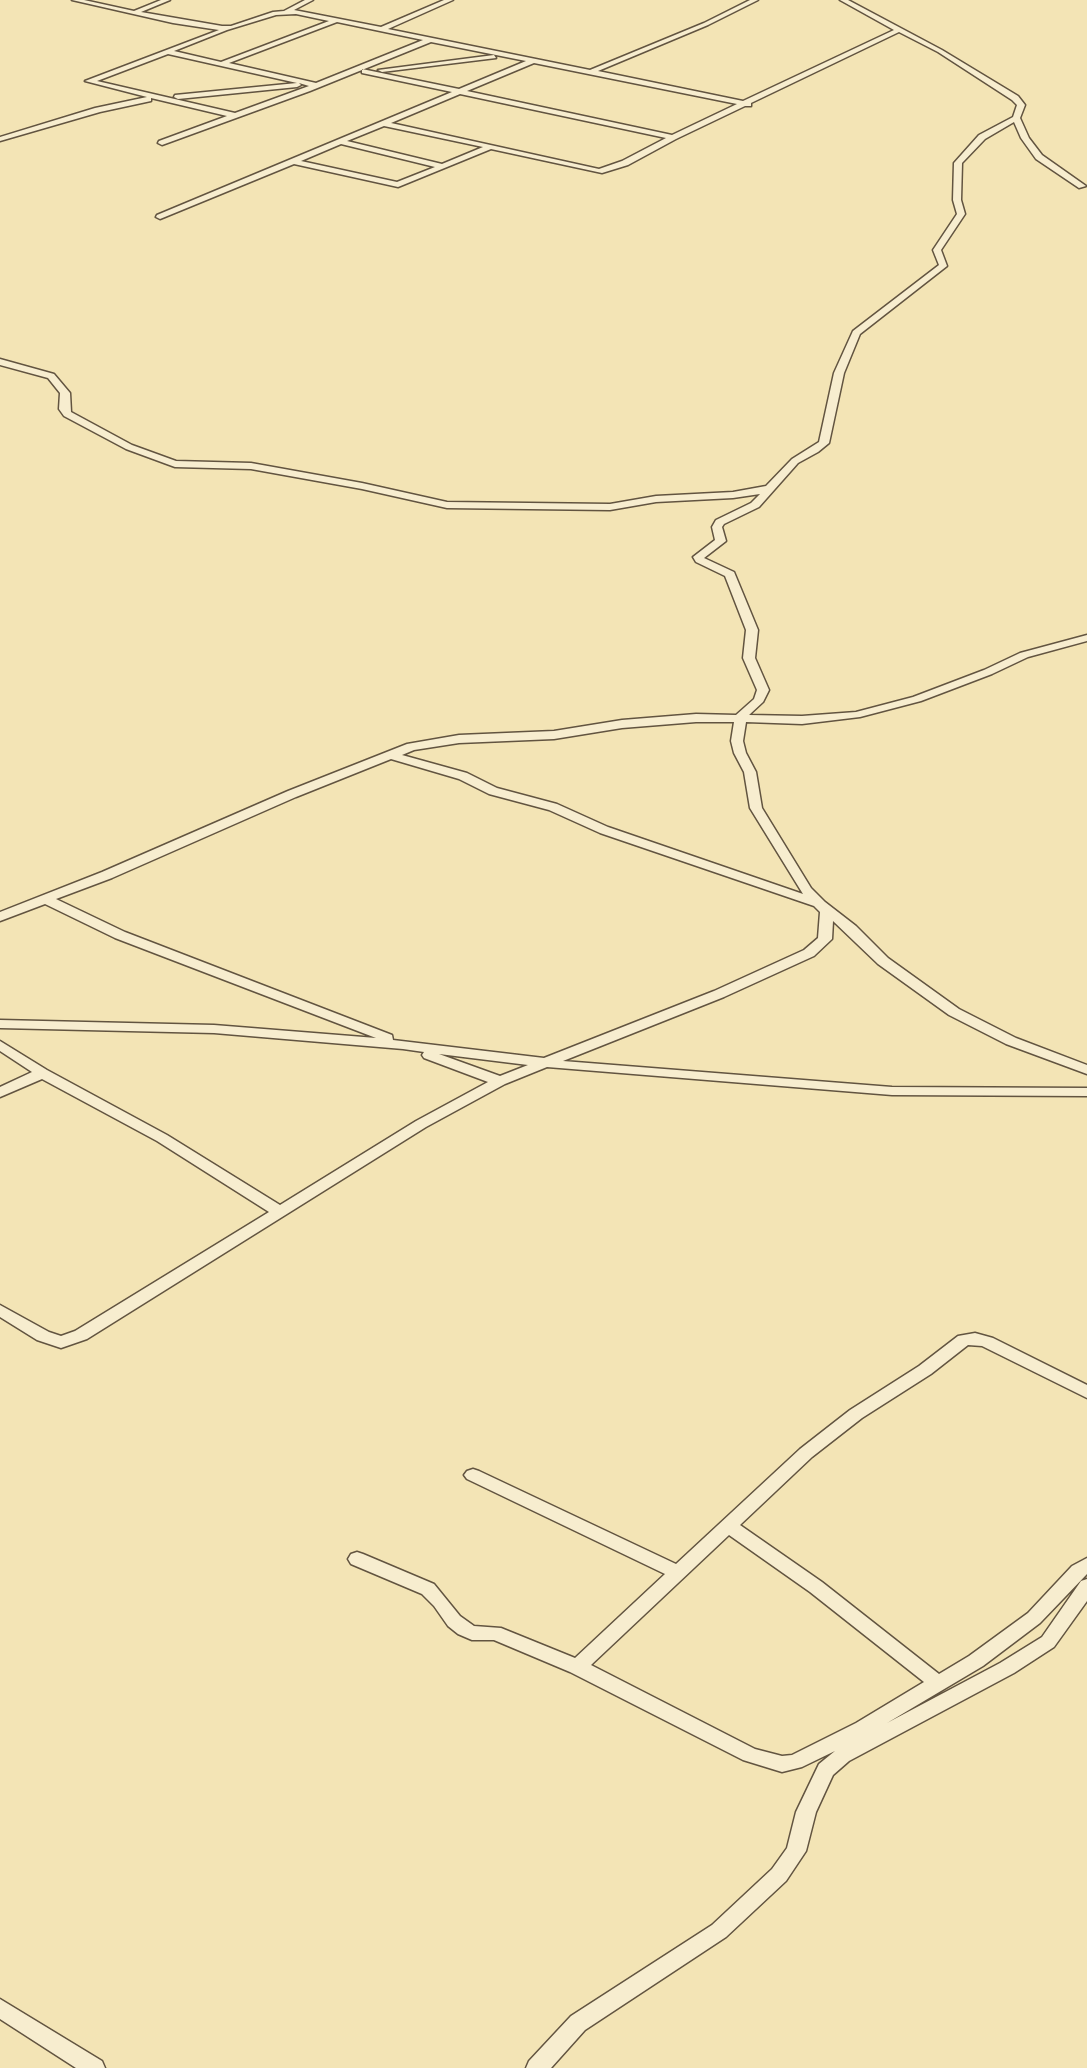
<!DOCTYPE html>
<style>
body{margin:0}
canvas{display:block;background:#f3e4b5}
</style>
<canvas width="1087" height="2068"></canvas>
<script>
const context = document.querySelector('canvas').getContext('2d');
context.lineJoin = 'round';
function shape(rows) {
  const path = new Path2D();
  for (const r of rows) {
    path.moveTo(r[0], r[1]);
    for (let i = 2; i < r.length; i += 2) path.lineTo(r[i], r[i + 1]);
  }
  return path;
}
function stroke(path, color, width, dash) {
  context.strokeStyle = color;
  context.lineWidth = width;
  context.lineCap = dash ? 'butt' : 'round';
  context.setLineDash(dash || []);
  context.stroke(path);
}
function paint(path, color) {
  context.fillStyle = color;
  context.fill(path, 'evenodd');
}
const minor = shape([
 [72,0,84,0,134,11,161,0,170,0,141,12,222,26,231,26,273,12,284,11,305,0,313,0,294,10,381,27,444,0,453,0,388,29,590,70,704,23,750,0,758,0,708,25,598,71,743,101,894,30,840,0,848,0,942,50,1018,96,1025,105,1020,118,1029,138,1042,155,1086,186,1079,188,1036,159,1021,138,1014,122,985,139,962,163,961,200,965,214,941,250,947,266,860,334,844,373,829,443,818,452,798,463,759,507,724,524,722,527,726,541,704,558,734,572,758,630,755,658,769,690,763,702,749,715,802,716,856,712,913,697,984,670,1020,653,1087,635,1087,641,1028,657,992,674,921,701,860,717,802,724,746,722,743,741,746,753,756,772,762,808,811,888,825,902,856,926,888,958,959,1009,1016,1038,1087,1065,1087,1074,1006,1044,949,1015,878,964,833,921,832,939,814,956,724,997,563,1061,892,1087,1087,1088,1087,1096,892,1095,547,1067,505,1084,426,1127,87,1339,61,1348,37,1340,0,1317,0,1305,49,1332,61,1336,75,1331,269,1212,157,1141,42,1079,0,1097,0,1087,32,1072,0,1051,0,1041,47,1070,167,1135,280,1205,416,1121,488,1082,424,1058,422,1055,424,1052,403,1049,214,1033,0,1028,0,1020,214,1025,376,1038,115,938,45,904,0,921,0,912,102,872,288,791,407,744,459,735,554,731,622,720,696,714,736,715,754,699,757,690,743,658,746,630,725,576,696,562,693,557,715,540,712,527,716,520,751,503,760,494,733,498,656,502,610,510,447,508,362,489,251,469,175,467,126,449,64,416,59,409,60,393,48,378,0,365,0,359,54,374,70,393,71,412,132,445,176,461,251,463,362,483,447,502,610,504,656,496,733,492,766,486,792,459,819,442,834,373,853,331,939,265,933,250,957,214,953,200,954,163,979,135,1013,117,1017,105,1012,100,938,52,899,32,751,103,751,106,745,106,676,139,628,165,602,173,491,149,398,187,294,164,160,219,156,217,157,215,452,92,362,73,362,69,459,89,526,61,431,42,310,91,162,145,158,143,159,141,227,116,151,98,151,101,100,112,0,141,0,137,95,108,147,97,85,81,219,30,173,23,72,0],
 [296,14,329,21,221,62,174,51,227,30,276,15,296,14],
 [337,22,423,40,316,83,229,63,337,22],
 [168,54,297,83,175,95,174,97,178,99,297,87,301,85,299,83,309,86,235,113,97,81,168,54],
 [534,63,737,104,672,135,467,91,534,63],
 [460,94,666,138,622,161,599,169,391,123,460,94],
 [384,126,483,147,442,164,347,141,384,126],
 [341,144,435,167,397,182,301,161,341,144],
 [696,722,734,722,731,741,734,753,744,772,750,808,803,894,608,827,557,804,497,788,467,773,402,755,414,750,459,743,554,739,622,728,696,722],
 [391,759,459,779,489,794,549,810,600,833,814,906,820,912,818,938,804,950,714,991,544,1058,393,1040,392,1035,125,932,56,899,112,878,296,797,391,759],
 [439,1054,528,1065,500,1076,439,1054],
 [494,55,496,58,382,72,378,70,494,55],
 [975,1333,993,1338,1087,1385,1087,1398,982,1346,968,1345,931,1374,862,1418,812,1457,740,1525,822,1582,939,1674,969,1656,1028,1613,1072,1566,1087,1558,1087,1574,1040,1623,983,1666,887,1723,1000,1663,1042,1637,1081,1581,1087,1579,1087,1601,1054,1647,1014,1673,849,1761,833,1775,816,1812,806,1851,786,1881,726,1937,585,2030,551,2068,526,2068,529,2061,571,2016,712,1925,772,1869,787,1848,796,1812,819,1764,835,1751,802,1767,782,1772,743,1760,570,1672,494,1640,472,1640,458,1634,448,1626,434,1606,422,1594,351,1564,348,1559,351,1554,357,1552,363,1554,434,1584,460,1616,474,1626,501,1628,575,1658,665,1574,467,1479,464,1475,467,1471,473,1469,479,1471,676,1564,800,1449,850,1410,919,1366,958,1336,975,1333],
 [729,1535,810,1592,924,1682,856,1723,792,1755,782,1756,755,1749,591,1665,729,1535],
 [0,1999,102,2061,105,2068,76,2068,0,2019,0,1999]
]);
stroke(minor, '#625440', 3);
paint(minor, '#f7edcf');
</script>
